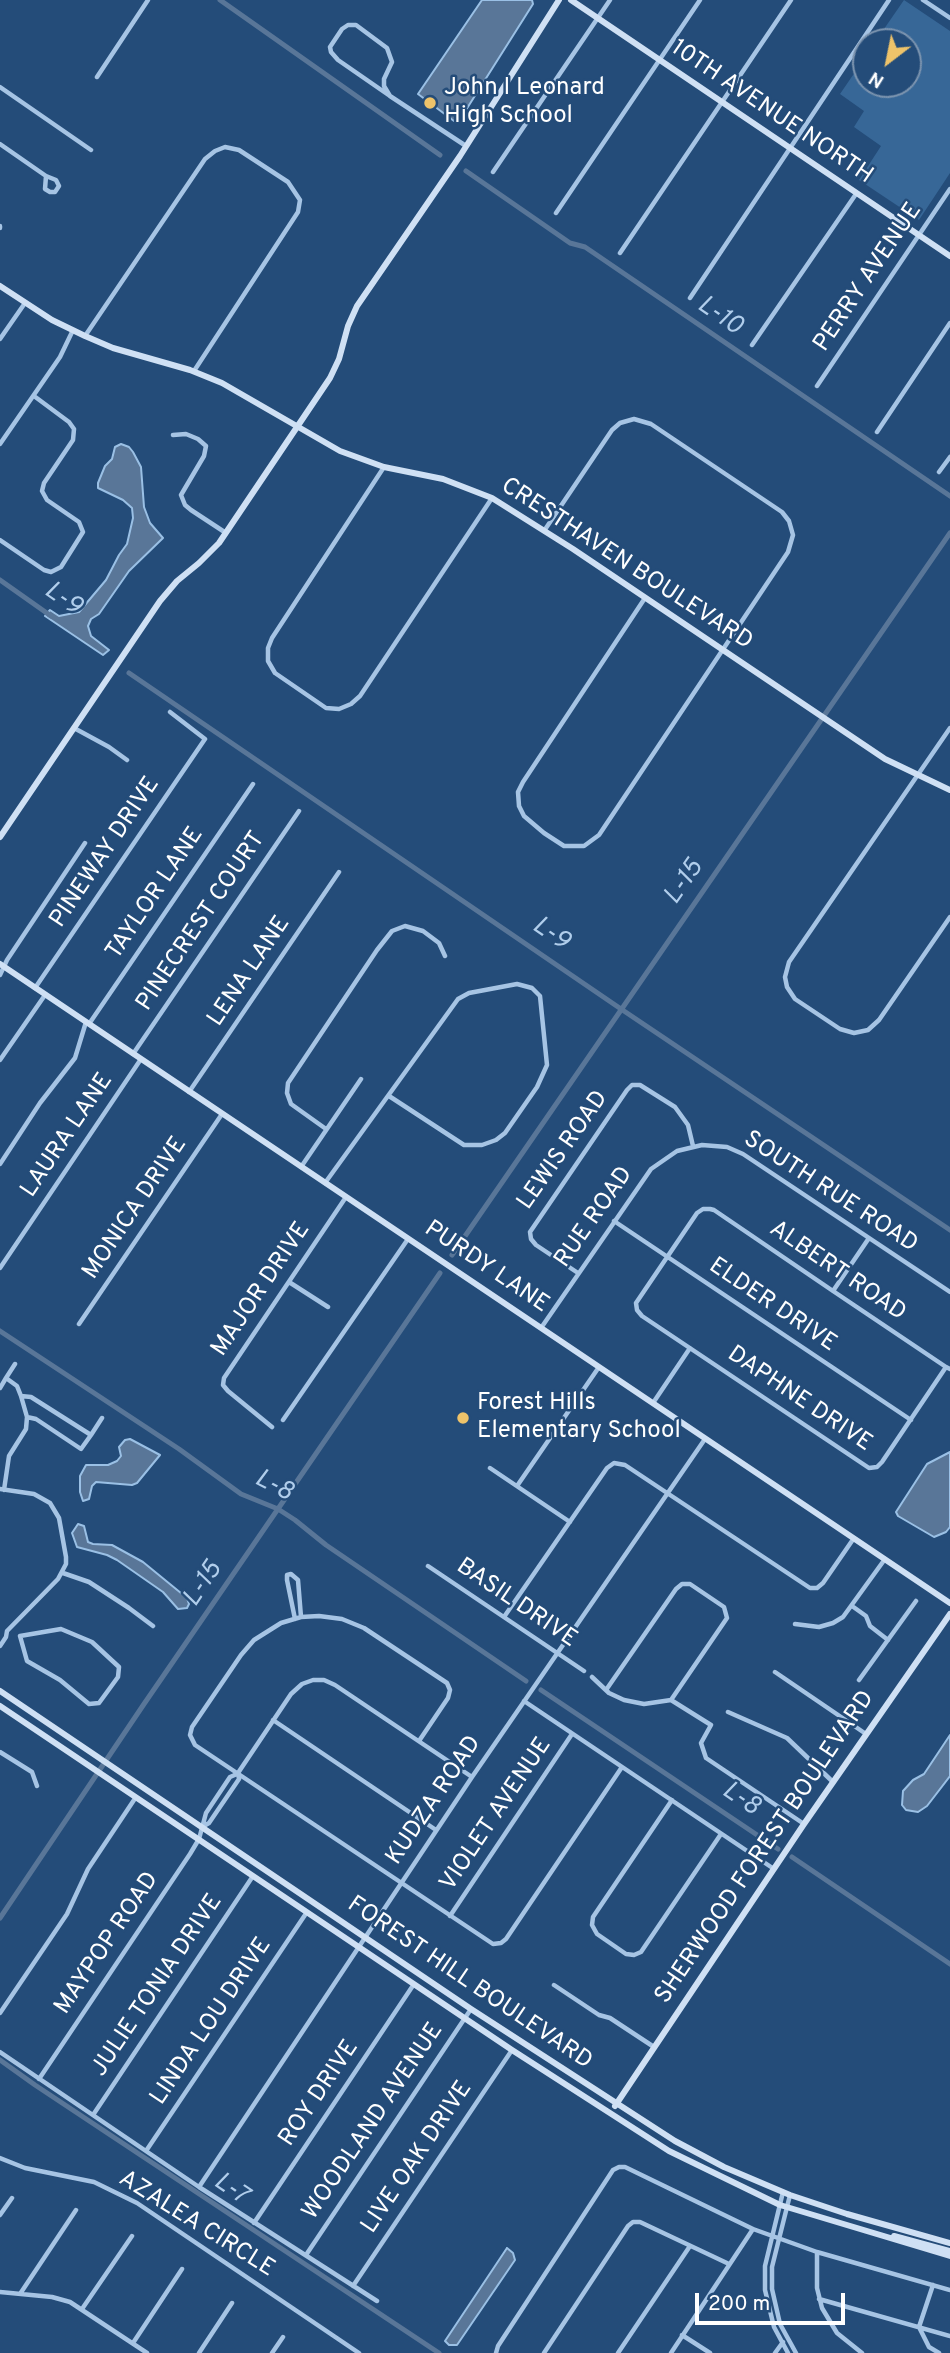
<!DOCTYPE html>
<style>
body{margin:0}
#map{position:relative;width:950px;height:2353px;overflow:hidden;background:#244c79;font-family:Overpass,sans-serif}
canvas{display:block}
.north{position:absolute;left:852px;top:28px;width:70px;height:70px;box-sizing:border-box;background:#244c79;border:2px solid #7c94af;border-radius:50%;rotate:212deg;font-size:19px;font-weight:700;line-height:28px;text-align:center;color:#fff}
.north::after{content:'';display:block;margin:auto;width:24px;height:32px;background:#eec36a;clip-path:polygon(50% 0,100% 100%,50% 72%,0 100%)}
.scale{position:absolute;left:695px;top:2293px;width:150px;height:32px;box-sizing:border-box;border:4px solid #fff;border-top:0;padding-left:9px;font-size:21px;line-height:24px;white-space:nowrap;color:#fff;-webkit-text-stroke:5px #244c79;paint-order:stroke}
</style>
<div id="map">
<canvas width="950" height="2353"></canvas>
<div class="north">N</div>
<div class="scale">200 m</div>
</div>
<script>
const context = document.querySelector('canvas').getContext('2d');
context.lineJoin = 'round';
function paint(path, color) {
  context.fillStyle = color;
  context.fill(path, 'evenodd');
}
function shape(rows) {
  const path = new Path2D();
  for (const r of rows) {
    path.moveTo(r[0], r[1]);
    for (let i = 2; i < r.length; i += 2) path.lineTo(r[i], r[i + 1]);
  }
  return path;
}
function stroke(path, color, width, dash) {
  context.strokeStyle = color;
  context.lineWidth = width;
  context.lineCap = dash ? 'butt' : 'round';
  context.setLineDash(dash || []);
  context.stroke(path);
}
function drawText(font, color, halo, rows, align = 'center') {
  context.font = font + ' Overpass,sans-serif';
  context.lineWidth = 5;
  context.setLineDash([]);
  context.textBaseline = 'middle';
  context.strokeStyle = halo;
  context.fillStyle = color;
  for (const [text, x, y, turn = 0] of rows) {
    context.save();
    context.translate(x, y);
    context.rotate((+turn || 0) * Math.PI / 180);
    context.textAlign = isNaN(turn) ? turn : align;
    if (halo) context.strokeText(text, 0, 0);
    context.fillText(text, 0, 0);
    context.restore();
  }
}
paint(shape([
 [904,0,950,31,950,173,919,220,859,180,881,146,854,127,864,111,840,94,866,56,866,84,908,84,908,42,875,42]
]), '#376797');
const water = shape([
 [482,0,532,0,533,4,459,121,454,121,418,94,482,0],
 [121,444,129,447,133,452,141,467,144,507,150,523,163,538,129,571,99,614,91,619,88,626,91,636,109,650,103,655,45,616,50,610,59,616,79,612,106,580,119,555,127,544,133,518,132,508,123,500,98,488,98,483,105,466,112,459,115,447,121,444],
 [130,1439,160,1455,137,1483,132,1485,96,1482,92,1486,89,1499,83,1501,80,1492,80,1476,86,1465,108,1465,117,1461,121,1456,119,1447,125,1440,130,1439],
 [950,1452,950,1527,946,1532,934,1537,898,1516,896,1512,927,1464,950,1452],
 [78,1524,84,1526,88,1542,93,1544,112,1545,143,1562,187,1598,189,1604,187,1608,178,1609,163,1592,117,1560,107,1555,77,1547,72,1533,78,1524],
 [950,1735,950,1776,927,1806,918,1812,906,1810,902,1805,903,1791,913,1780,924,1774,950,1735],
 [507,2248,513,2253,515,2260,457,2345,449,2345,445,2341,507,2248]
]);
paint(water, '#597698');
stroke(water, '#9ac0e5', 2);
stroke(shape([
 [220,0,440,155],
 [466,171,570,243,585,247,950,496],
 [0,580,51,616],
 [129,673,621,1009,950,1230],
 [452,1255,950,533],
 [0,1331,179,1449,241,1494,278,1509,295,1520,326,1545,526,1681],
 [541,1690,778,1849],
 [792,1857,950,1964],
 [0,1918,144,1704,440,1273],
 [0,2060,35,2085,439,2353]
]), '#597698', 5);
stroke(shape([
 [923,0,950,18],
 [97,77,148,0],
 [0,87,91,150],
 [390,96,338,60,331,52,330,47,342,29,348,25,356,25,387,48,392,62,384,79,384,86,390,96,466,146],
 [0,144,46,176,56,180,59,186,55,192,50,192,45,189,46,176],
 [493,172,610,0],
 [556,213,700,0],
 [0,226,0,228],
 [620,253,791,0],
 [690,298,889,0],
 [85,336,205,159,215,151,225,147,239,150,288,182,300,200,298,212,194,371],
 [0,339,25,303],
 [752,345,856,194],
 [817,386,950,189],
 [877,432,950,323],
 [173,435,186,434,198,439,206,446,204,456,181,495,185,505,191,510,226,533],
 [0,444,60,357,73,330],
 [384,467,272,638,268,648,268,661,275,673,326,708,339,709,351,704,360,696,492,498],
 [939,472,950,457],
 [544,531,612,430,620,423,634,419,651,424,782,512,789,521,793,535,788,552,599,835,584,846,564,846,544,833,524,816,519,806,518,792,523,782,645,598],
 [0,540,44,570,51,572,61,567,83,532,79,522,47,500,42,491,44,483,73,440,74,429,69,422,34,396],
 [74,728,109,747,127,760],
 [950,728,789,962,785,977,787,987,795,999,840,1029,854,1033,868,1030,879,1020,950,917],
 [0,975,7,960,85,843],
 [35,988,205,739,170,712],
 [89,1024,253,784],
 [133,1054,299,811],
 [0,1060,45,995],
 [189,1092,339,872],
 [326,1129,291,1104,287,1093,288,1083,377,950,392,931,405,926,423,931,439,943,445,956],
 [0,1164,40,1103,75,1058,86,1022],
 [301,1167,361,1079],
 [325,1183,458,999,469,993,517,984,532,988,540,996,547,1065,537,1087,505,1133,496,1140,482,1145,464,1145,389,1096],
 [614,1221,911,1420],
 [0,1268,141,1059],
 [578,1273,536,1245,531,1239,530,1232,627,1090,632,1085,640,1085,675,1107,688,1125,693,1146],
 [289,1282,328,1307],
 [833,1291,869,1238],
 [79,1324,222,1114],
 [541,1328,651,1169,677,1151,702,1145,727,1147,743,1154,950,1292],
 [15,1364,6,1378,17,1386,21,1396],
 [946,1367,882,1462,877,1467,869,1468,642,1316,637,1310,636,1303,697,1213,703,1209,710,1209,714,1210,833,1291,946,1367,950,1369],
 [0,1388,6,1378],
 [653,1403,690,1348],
 [283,1420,408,1239],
 [272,1427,228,1391,223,1385,224,1378,346,1197],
 [91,1435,102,1418],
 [490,1468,570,1522],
 [517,1486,599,1367],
 [0,1489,34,1494,50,1503,59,1518,66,1557,66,1564,58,1579,7,1631,6,1637,0,1646],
 [4,1490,9,1456,26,1429,27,1417,21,1396,31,1397,91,1435,81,1449,36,1419,27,1417],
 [428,1566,584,1671],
 [63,1573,89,1582,129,1608,153,1626],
 [852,1606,866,1616,870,1626,888,1640],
 [504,1617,607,1468,614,1463,625,1465,810,1588,817,1588,823,1583,854,1538],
 [295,1619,287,1580,287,1575,291,1574,298,1580,301,1617],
 [795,1624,819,1627,833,1623,843,1617,885,1559],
 [61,1629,92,1642,119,1667,118,1677,99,1703,89,1704,60,1680,27,1661,20,1636,61,1629],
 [775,1672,866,1734],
 [592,1677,609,1693,624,1700,644,1704,671,1700,711,1725,701,1743,706,1758,804,1824],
 [859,1680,916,1601],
 [606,1690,676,1589,682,1584,690,1584,724,1607,727,1618,671,1700],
 [524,1701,774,1869],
 [728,1712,787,1738,833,1782],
 [273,1720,436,1830],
 [419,1741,448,1698,450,1690,447,1683,364,1628,342,1619,319,1616,301,1617,281,1623,254,1640,241,1655,192,1727,190,1735,195,1745,493,1944,501,1943,506,1939,622,1767],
 [0,1752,32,1772,37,1786],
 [672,1800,593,1917,592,1925,597,1934,626,1954,634,1955,641,1952,721,1834],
 [202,1827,209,1823,239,1779,238,1773,291,1694,302,1684,313,1680,324,1680,335,1685,472,1777],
 [450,1916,572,1734],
 [554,1985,599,2015,610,2018,654,2047],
 [0,2013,67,1914,88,1869,136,1797],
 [0,2052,199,2187,377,2301],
 [39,2079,190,1854,199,1839,206,1813,230,1777,237,1774],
 [93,2115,253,1876],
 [146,2151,307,1912],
 [0,2158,25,2168,94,2182,137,2203,359,2353],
 [199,2187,472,1777,705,1439],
 [783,2192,765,2266,765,2290,774,2327,788,2353],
 [790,2195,772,2267,772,2289,780,2324,796,2353],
 [0,2215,12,2198],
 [254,2223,414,1984],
 [817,2252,817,2288,822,2308,837,2333,862,2353],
 [306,2255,471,2009],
 [933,2285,919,2327,929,2347,939,2353],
 [353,2286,512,2050],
 [0,2292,52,2297,70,2302,147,2353],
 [20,2294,76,2210],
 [819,2299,950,2336],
 [82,2309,132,2236],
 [682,2335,710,2353],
 [133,2343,182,2269],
 [199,2353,232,2303],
 [272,2353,283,2337],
 [496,2353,498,2346,613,2170,619,2167,625,2167,753,2229,817,2252,950,2290],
 [544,2353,628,2226,633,2222,640,2222,729,2264],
 [618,2353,690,2246],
 [671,2353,753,2229],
 [775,2353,783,2342]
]), '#a6c4e4', 4.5);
stroke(shape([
 [571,0,950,256],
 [0,286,52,320,85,336,113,348,190,370,222,383,340,451,384,467,443,479,492,498,573,549,885,759,950,790],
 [0,837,160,601,177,581,199,563,219,543,330,378,339,359,348,326,357,306,460,156,559,0],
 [0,964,950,1603],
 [0,1691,471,2009,675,2141,724,2167,790,2195,847,2214,950,2243],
 [0,1706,512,2050,669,2151,780,2205,950,2256],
 [615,2106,804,1824,950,1614],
 [894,2236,950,2251]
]), '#cfe0f4', 6);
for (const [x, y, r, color] of [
 [430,103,7,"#eec36a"],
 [463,1418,7,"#eec36a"]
]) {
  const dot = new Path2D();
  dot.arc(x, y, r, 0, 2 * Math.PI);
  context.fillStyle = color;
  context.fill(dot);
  stroke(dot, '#244c79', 2.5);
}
drawText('24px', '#fff', '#244c79', [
 ["John I Leonard",444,89],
 ["High School",444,117],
 ["Forest Hills",477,1404],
 ["Elementary School",477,1432]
], 'left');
drawText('24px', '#fff', '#244c79', [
 ["10TH AVENUE NORTH",771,113,34],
 ["PERRY AVENUE",869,278,-56],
 ["CRESTHAVEN BOULEVARD",626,565,33],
 ["PINEWAY DRIVE",106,853,-56],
 ["TAYLOR LANE",156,894,-56],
 ["PINECREST COURT",202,922,-56],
 ["LENA LANE",250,972,-56],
 ["LAURA LANE",68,1136,-56],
 ["LEWIS ROAD",564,1151,-55],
 ["SOUTH RUE ROAD",830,1193,33],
 ["MONICA DRIVE",136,1209,-56],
 ["RUE ROAD",595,1218,-55],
 ["PURDY LANE",486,1268,34],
 ["ALBERT ROAD",837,1272,34],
 ["MAJOR DRIVE",262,1290,-56],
 ["ELDER DRIVE",772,1306,34],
 ["DAPHNE DRIVE",799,1400,34],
 ["BASIL DRIVE",516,1604,34],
 ["KUDZA ROAD",435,1801,-56],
 ["VIOLET AVENUE",497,1815,-56],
 ["SHERWOOD FOREST BOULEVARD",766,1848,-56],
 ["MAYPOP ROAD",108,1944,-56],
 ["FOREST HILL BOULEVARD",469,1984,34],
 ["JULIE TONIA DRIVE",158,1986,-56],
 ["LINDA LOU DRIVE",212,2022,-56],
 ["ROY DRIVE",320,2094,-56],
 ["WOODLAND AVENUE",374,2122,-56],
 ["LIVE OAK DRIVE",418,2158,-56],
 ["AZALEA CIRCLE",196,2225,32]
]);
drawText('italic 26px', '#b1ceec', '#244c79', [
 ["L-10",719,317,34],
 ["L-9",62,600,35],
 ["L-15",685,883,-55],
 ["L-9",550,935,34],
 ["L-8",273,1487,27],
 ["L-15",204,1585,-56],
 ["L-8",740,1800,34],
 ["L-7",230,2190,34]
]);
</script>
